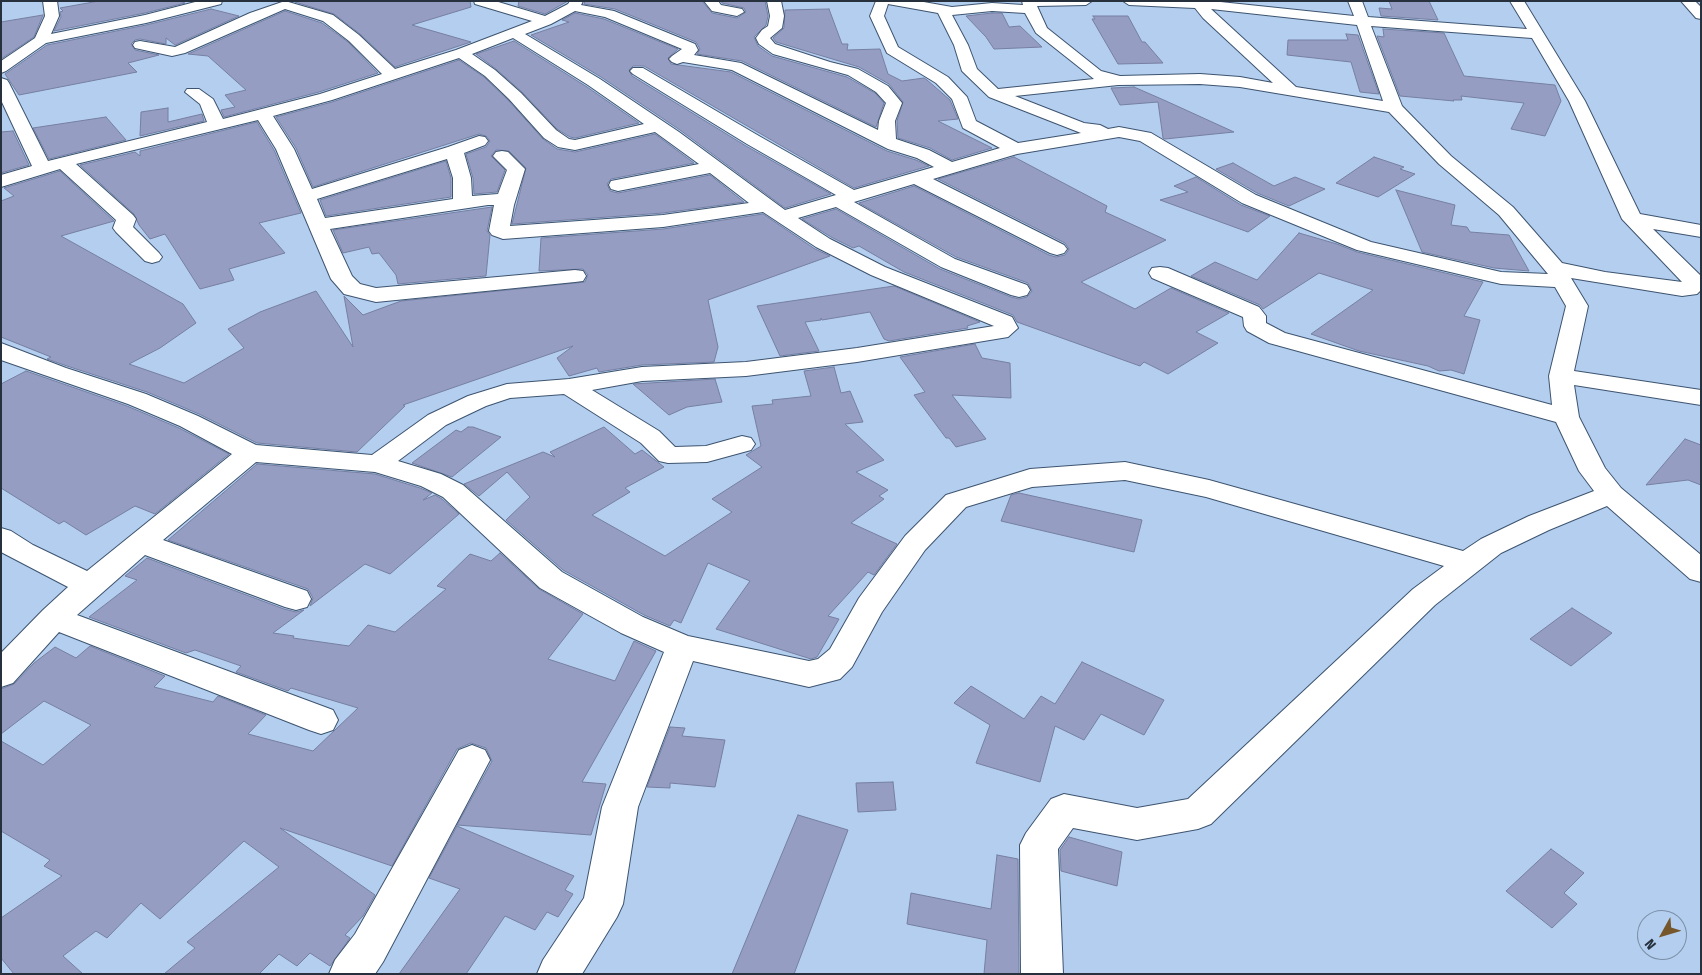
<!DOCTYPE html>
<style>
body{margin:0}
#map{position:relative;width:1702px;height:975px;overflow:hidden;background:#b3ceee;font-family:"Fira Sans Condensed",sans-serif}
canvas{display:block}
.frame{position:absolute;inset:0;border:2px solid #26313d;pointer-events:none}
.north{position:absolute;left:1637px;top:910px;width:50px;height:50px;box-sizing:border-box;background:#b3ceee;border:1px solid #7b8fa7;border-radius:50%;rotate:231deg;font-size:14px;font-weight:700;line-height:20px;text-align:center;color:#26313d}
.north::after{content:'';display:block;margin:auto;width:18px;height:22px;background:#76572c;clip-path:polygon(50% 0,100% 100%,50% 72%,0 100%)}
</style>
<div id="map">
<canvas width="1702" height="975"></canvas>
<div class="frame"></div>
<div class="north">N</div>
</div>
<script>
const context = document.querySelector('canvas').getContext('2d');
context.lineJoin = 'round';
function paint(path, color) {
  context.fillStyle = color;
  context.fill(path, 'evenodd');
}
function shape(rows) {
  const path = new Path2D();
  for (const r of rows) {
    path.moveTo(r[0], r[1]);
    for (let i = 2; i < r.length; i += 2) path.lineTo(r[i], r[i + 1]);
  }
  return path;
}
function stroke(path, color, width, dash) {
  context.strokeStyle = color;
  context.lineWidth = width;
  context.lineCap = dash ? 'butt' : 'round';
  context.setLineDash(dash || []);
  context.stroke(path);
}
const building = shape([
 [99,1,180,1,185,3,145,13,54,31,61,17,60,12,63,11,60,8,99,1],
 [297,1,470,1,471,7,412,25,471,42,395,67,360,34,334,14,295,2,297,1],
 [519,1,568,1,545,14,518,6,519,1],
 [585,1,702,1,712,13,737,18,746,12,744,8,722,3,721,1,765,1,768,16,766,25,754,37,758,46,772,56,847,77,875,93,884,103,876,127,742,61,697,54,700,49,696,42,615,9,584,4,585,1],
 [1389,1,1429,1,1438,20,1381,16,1379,8,1392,9,1389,1],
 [211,9,239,16,175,45,166,38,166,44,140,39,135,40,131,44,135,50,159,55,128,63,137,72,19,95,5,74,47,45,146,25,211,9],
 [829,9,842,44,848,44,847,50,880,49,888,74,902,81,924,78,927,80,950,100,958,119,938,121,992,148,952,160,930,148,898,138,897,121,903,102,889,84,859,67,776,42,773,38,784,28,785,10,829,9],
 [285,11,322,23,348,42,378,73,319,92,224,117,221,110,235,107,225,95,246,90,208,56,188,54,285,11],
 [575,13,604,19,678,49,668,58,671,64,731,72,887,151,916,160,929,166,854,188,644,66,633,66,629,70,632,76,746,146,831,194,785,208,680,130,601,77,531,35,569,22,562,20,575,13],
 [992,13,1002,13,1009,27,1020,26,1042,47,994,49,986,37,966,16,992,13],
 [43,15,34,37,1,59,1,22,43,15],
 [1093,16,1128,16,1142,42,1145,42,1163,63,1118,64,1092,19,1095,19,1093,16],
 [1383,29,1444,33,1464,76,1555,85,1561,101,1545,136,1511,129,1524,103,1461,96,1462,100,1453,100,1454,101,1400,96,1377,36,1384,37,1383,29],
 [1346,34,1358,35,1379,94,1360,92,1351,62,1287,55,1288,40,1348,40,1346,34],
 [514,41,587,87,639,123,575,138,570,137,557,129,522,92,496,69,476,54,514,41],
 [459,60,484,77,508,100,543,139,557,149,575,152,655,134,694,163,611,179,607,184,610,191,618,193,710,175,744,202,663,213,512,224,526,168,509,151,496,150,491,156,505,170,497,192,474,194,473,178,466,154,486,147,490,141,486,136,479,134,313,187,296,148,276,117,332,102,459,60],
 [1134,87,1166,101,1234,132,1165,139,1163,138,1158,102,1120,105,1111,88,1134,87],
 [168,108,168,122,202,114,204,121,140,136,141,112,168,108],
 [106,117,126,140,49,159,33,128,106,117],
 [257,122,274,150,301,213,259,223,285,253,229,269,234,280,200,289,165,234,150,239,139,225,134,214,80,165,135,152,140,156,140,151,257,122],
 [13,131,29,165,1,173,1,132,13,131],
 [1014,157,1107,206,1105,212,1166,240,1081,282,1135,309,1171,288,1229,313,1196,332,1218,343,1168,374,1144,362,1140,366,1017,322,1013,315,904,272,859,246,853,248,831,237,802,219,836,209,940,269,1011,297,1019,299,1027,297,1032,291,1028,283,956,257,859,203,914,186,1049,255,1056,257,1065,255,1069,249,1065,243,938,179,1014,157],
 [1374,157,1404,167,1400,169,1415,174,1378,197,1336,183,1374,157],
 [446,161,451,178,451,197,326,216,320,200,446,161],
 [1233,163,1274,186,1295,177,1325,189,1289,206,1257,193,1216,169,1233,163],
 [60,171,114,221,61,236,183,304,196,323,160,348,129,364,184,383,244,348,228,329,260,312,316,291,353,347,344,296,363,315,401,301,585,282,588,275,583,269,539,271,541,238,663,229,763,214,815,249,830,256,708,300,718,347,714,362,642,365,599,372,597,368,569,376,557,358,573,346,403,405,405,406,357,452,257,443,199,414,147,392,67,366,47,359,51,357,1,337,1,201,14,196,4,188,60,171],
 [1196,177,1241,205,1270,216,1248,232,1160,200,1188,192,1174,186,1196,177],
 [1396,190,1455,205,1451,225,1467,227,1470,232,1509,235,1529,271,1494,268,1422,252,1396,190],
 [492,207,487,231,490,235,486,276,398,284,396,275,379,253,372,254,369,247,343,253,333,230,492,207],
 [1299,233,1337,244,1357,252,1483,282,1464,316,1480,320,1464,374,1451,370,1439,371,1428,366,1359,351,1311,334,1373,290,1319,273,1263,309,1260,305,1191,276,1215,262,1257,280,1299,233],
 [894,286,980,322,967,326,968,328,889,341,884,339,870,312,822,320,821,318,821,320,805,322,819,351,780,356,757,306,894,286],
 [975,344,982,358,1010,363,1011,398,952,395,986,439,956,447,949,438,946,438,914,395,925,392,900,357,975,344],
 [834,367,841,393,850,391,863,422,845,424,884,460,856,472,888,490,879,496,884,499,851,523,897,544,874,575,868,572,828,616,839,619,817,657,811,659,716,629,750,581,708,563,681,623,674,620,670,626,644,615,563,570,506,520,530,497,507,472,479,496,464,484,543,452,555,457,550,452,604,427,635,454,642,450,664,467,625,488,630,492,592,515,665,556,732,512,712,499,762,467,746,455,761,446,752,406,773,404,772,400,811,396,804,371,834,367],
 [26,371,127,406,179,428,229,454,155,514,135,506,86,535,64,521,59,524,1,488,1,384,26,371],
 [715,379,722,402,687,407,669,415,633,384,715,379],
 [468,427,473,427,501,437,452,477,412,463,456,430,461,432,468,427],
 [1685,439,1701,445,1701,485,1688,480,1646,485,1685,439],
 [257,464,375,474,420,488,432,493,423,500,435,495,442,499,459,514,390,574,365,564,310,606,313,598,308,589,168,540,257,464],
 [1019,493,1142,520,1134,552,1001,521,1011,495,1019,493],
 [500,553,539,589,583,614,548,659,615,681,634,641,656,651,582,782,606,784,591,835,457,825,492,761,486,748,471,743,457,749,392,866,280,828,375,895,363,916,345,935,350,938,330,966,310,953,297,966,279,954,259,974,164,974,195,948,187,942,279,867,244,841,160,919,141,903,107,938,96,931,63,956,83,974,14,974,1,958,1,918,62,876,44,866,50,860,1,831,1,741,43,765,91,725,44,701,1,734,1,689,14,684,34,663,55,647,76,658,90,646,165,676,154,687,213,702,218,696,266,715,248,734,313,751,358,708,291,688,288,691,236,672,241,666,195,650,186,653,89,617,137,580,125,576,147,558,284,609,296,612,304,610,273,633,294,636,293,638,349,646,368,625,395,632,446,589,437,586,470,554,491,561,500,553],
 [1572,608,1612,633,1571,666,1530,639,1572,608],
 [1082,662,1164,700,1144,735,1101,714,1084,740,1055,726,1040,782,976,763,990,725,954,703,971,686,1024,719,1041,696,1055,704,1082,662],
 [670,727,685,728,682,736,725,740,715,787,670,783,670,788,647,787,670,727],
 [893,782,896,810,858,812,856,783,893,782],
 [798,815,848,830,794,974,732,974,798,815],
 [457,826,574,876,565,890,573,894,558,917,547,912,535,930,505,916,466,974,399,974,460,889,429,878,457,826],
 [1069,837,1122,852,1117,886,1061,871,1060,850,1069,837],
 [1551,849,1584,873,1564,893,1577,904,1552,928,1506,891,1551,849],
 [997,855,1018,859,1019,974,984,974,987,940,907,924,911,893,991,909,997,855]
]);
paint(building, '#959ec2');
stroke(building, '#767fa2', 1);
const minor = shape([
 [43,1,57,1,59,16,51,34,145,15,199,1,222,1,221,4,146,23,46,43,6,71,1,73,1,61,35,38,45,16,43,1],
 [285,1,333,15,359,35,395,69,456,50,532,21,475,4,474,1,495,1,545,16,568,4,570,1,583,1,581,5,614,11,695,44,698,50,694,55,741,63,878,130,879,121,886,103,876,92,848,75,773,54,759,44,756,38,762,30,768,26,770,16,767,1,781,1,784,16,782,28,770,38,775,44,830,62,858,69,888,86,902,103,895,121,896,139,929,150,952,162,1000,148,963,128,952,99,936,83,887,53,870,16,876,1,918,1,952,7,992,3,1023,5,1022,1,1092,1,1086,5,1037,6,1047,28,1101,71,1120,76,1200,74,1240,77,1273,83,1203,18,1195,8,1129,5,1123,1,1211,1,1354,16,1348,1,1362,1,1368,17,1527,29,1510,1,1524,1,1585,101,1640,214,1701,225,1701,237,1653,229,1701,276,1701,290,1697,294,1682,296,1571,278,1588,306,1574,371,1701,390,1701,405,1574,385,1579,417,1605,468,1621,488,1701,555,1701,582,1690,579,1607,506,1549,530,1501,553,1435,605,1211,824,1198,829,1137,840,1073,828,1058,849,1063,974,1021,974,1020,845,1026,833,1051,799,1064,794,1137,808,1188,799,1413,589,1444,566,1206,497,1125,480,1032,487,966,507,925,550,882,612,852,667,840,679,809,687,693,661,638,807,623,904,617,917,582,974,537,974,543,960,584,898,602,807,664,652,621,633,540,588,443,497,421,486,375,472,256,462,163,540,307,591,311,599,307,607,296,610,285,607,145,555,77,615,333,710,338,720,333,730,321,734,309,730,59,632,13,683,1,687,1,653,43,610,68,587,1,552,1,528,11,531,33,545,87,571,232,454,180,426,128,404,1,360,1,343,66,368,146,394,198,416,256,445,372,455,428,415,468,396,507,384,569,379,642,367,746,362,857,348,994,326,871,275,816,247,763,212,663,227,503,239,492,235,489,231,494,205,488,205,330,229,352,276,360,284,376,288,575,270,583,271,586,276,583,281,575,282,376,302,344,294,331,279,276,149,258,120,76,164,133,215,136,219,133,227,159,253,162,257,159,261,152,263,145,261,116,232,113,228,116,220,60,169,1,187,1,175,32,166,1,100,1,78,7,80,9,83,48,161,207,122,200,104,185,92,187,89,199,89,213,99,223,119,320,94,382,74,349,41,323,21,285,9,185,53,172,56,135,48,133,45,135,42,140,41,175,47,250,13,285,1],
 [888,4,938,13,954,45,962,71,989,97,1081,133,1018,143,976,121,967,97,948,77,898,47,884,16,888,4],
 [1211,9,1357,25,1383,101,1296,87,1211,9],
 [575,11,605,17,682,49,672,56,669,59,672,62,677,64,683,62,732,70,888,149,917,158,934,167,854,190,759,136,643,68,633,68,630,71,633,74,747,144,836,195,785,210,679,132,600,79,525,34,551,24,575,11],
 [992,11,1025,13,1036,33,1094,79,998,89,977,69,968,45,952,15,992,11],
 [1371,26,1532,38,1569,101,1622,219,1682,282,1605,272,1562,263,1513,207,1451,156,1402,106,1371,26],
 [513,38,588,85,644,124,575,140,569,139,556,130,521,93,495,70,472,54,513,38],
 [459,58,485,76,509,99,544,138,558,147,575,150,655,132,699,164,611,181,609,185,611,189,618,191,710,173,749,203,663,215,510,226,514,205,525,169,508,152,502,151,496,152,493,156,507,170,498,194,472,196,471,178,464,153,485,145,488,141,485,137,479,136,448,147,312,189,294,149,273,116,332,100,459,58],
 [1200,84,1240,87,1389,112,1439,164,1499,215,1548,274,1501,272,1371,242,1256,195,1151,133,1119,127,1108,129,1100,125,1084,123,1015,96,1118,85,1200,84],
 [1119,137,1140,141,1242,203,1357,250,1501,284,1555,287,1566,306,1549,376,1552,405,1285,333,1266,323,1266,316,1259,307,1168,268,1160,267,1152,268,1149,273,1152,278,1243,317,1244,326,1247,331,1269,343,1556,422,1579,471,1594,491,1529,516,1481,539,1463,551,1209,480,1125,462,1030,469,946,495,905,536,859,598,830,649,818,659,809,661,688,636,643,617,562,572,463,485,441,474,398,461,446,425,486,406,510,398,564,394,641,443,659,461,668,463,707,462,751,450,755,444,751,438,742,436,706,446,675,447,659,431,592,390,642,381,746,376,857,362,1008,337,1018,328,1012,317,885,267,830,239,798,218,836,207,941,267,1011,295,1019,297,1027,295,1030,290,1027,285,955,259,854,202,914,184,1050,253,1057,255,1064,253,1067,249,1064,245,933,179,1017,154,1119,137],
 [447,159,453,178,453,199,325,218,317,199,447,159],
 [704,1,718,1,721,5,742,9,744,12,737,16,712,11,704,1],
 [1681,1,1695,1,1701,7,1701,19,1696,18,1681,1],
 [472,745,485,750,490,760,383,962,375,974,329,974,335,960,355,934,459,750,472,745]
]);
stroke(minor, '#3d5470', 2);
paint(minor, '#fff');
</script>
